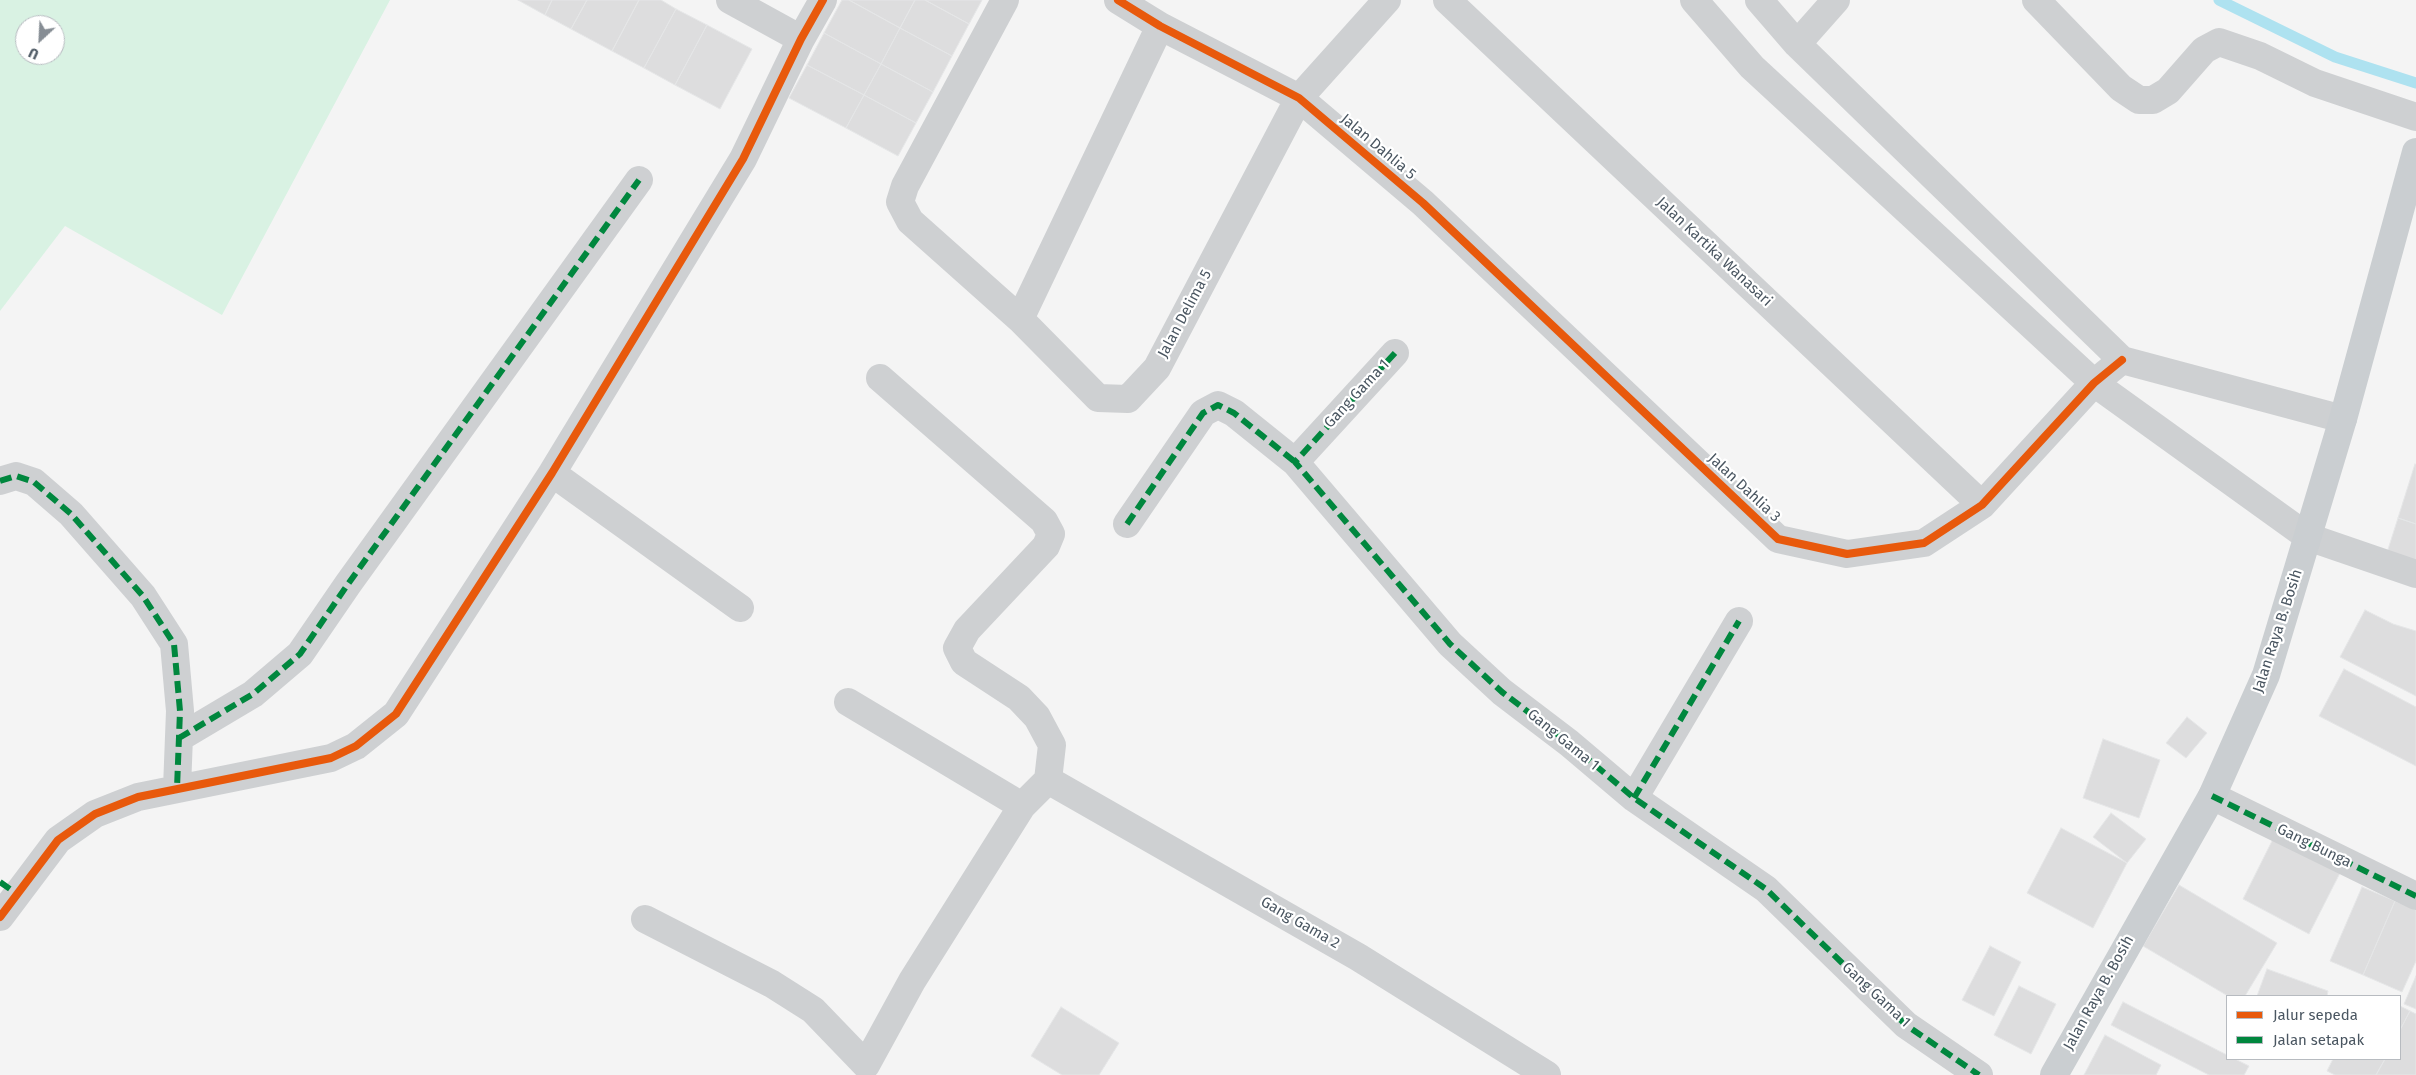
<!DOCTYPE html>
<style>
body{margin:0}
#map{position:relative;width:2416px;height:1075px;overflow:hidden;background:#f4f4f4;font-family:"Fira Sans",sans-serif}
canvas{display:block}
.legend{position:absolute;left:2226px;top:995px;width:175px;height:65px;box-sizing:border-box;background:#fff;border:1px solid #b7bbc0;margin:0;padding:6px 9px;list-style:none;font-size:15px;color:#4a5661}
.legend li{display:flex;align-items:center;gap:10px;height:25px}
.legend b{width:25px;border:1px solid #b7bbc0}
.north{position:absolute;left:15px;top:15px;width:50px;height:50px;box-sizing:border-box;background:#fff;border:1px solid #b7bbc0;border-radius:50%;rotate:205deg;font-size:14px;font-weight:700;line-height:20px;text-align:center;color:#4a5661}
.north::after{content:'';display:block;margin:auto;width:18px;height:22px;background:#868d94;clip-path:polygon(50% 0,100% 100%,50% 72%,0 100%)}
</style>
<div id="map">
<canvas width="2416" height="1075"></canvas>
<ul class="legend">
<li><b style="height:6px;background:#e8590c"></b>Jalur sepeda</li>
<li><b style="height:6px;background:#00873e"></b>Jalan setapak</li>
</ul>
<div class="north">U</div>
</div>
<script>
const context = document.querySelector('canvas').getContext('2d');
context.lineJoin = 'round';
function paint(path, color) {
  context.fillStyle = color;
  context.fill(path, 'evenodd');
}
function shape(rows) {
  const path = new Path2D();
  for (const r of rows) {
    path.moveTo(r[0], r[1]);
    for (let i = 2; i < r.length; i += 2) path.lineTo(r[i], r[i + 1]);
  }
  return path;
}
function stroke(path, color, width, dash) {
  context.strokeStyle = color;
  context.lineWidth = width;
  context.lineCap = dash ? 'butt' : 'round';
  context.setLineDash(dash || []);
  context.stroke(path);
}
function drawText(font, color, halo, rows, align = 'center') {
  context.font = font + ' "Fira Sans",sans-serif';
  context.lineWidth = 4.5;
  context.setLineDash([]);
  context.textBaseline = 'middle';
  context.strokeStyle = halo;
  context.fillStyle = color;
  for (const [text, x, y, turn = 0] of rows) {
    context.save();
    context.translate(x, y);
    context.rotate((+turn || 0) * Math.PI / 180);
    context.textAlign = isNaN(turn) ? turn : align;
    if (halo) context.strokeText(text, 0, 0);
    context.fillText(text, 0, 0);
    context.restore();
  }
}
paint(shape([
 [0,0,390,0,222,315,65,226,0,311],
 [25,25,55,25,55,55,25,55]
]), '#d9f2e3');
stroke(shape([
 [2219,0,2335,57,2416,83]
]), '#aee2f0', 11);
const building = shape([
 [518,0,552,0,545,15,518,0],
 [552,0,587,0,571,29,545,15,552,0],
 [587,0,639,0,612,51,571,29,587,0],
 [639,0,661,0,676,9,644,68,612,51,639,0],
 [842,0,849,0,900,28,881,64,824,33,842,0],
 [849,0,915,0,900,28,849,0],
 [915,0,925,0,969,24,952,56,900,28,915,0],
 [925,0,982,0,969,24,925,0],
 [676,9,707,25,675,85,644,68,676,9],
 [707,25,752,49,720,109,675,85,707,25],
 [900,28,952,56,933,92,881,64,900,28],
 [824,33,881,64,864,95,807,65,824,33],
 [881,64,933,92,916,123,864,95,881,64],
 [807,65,864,95,846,128,789,98,807,65],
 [864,95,916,123,898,156,846,128,864,95],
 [2415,464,2416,465,2416,524,2398,518,2415,464],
 [2398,518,2416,524,2416,571,2384,562,2398,518],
 [2365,610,2393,624,2416,631,2416,696,2340,657,2365,610],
 [2344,669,2416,707,2416,766,2319,716,2344,669],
 [2187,717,2207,733,2186,758,2166,743,2187,717],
 [2103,739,2160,760,2139,818,2083,798,2103,739],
 [2111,813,2146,839,2127,863,2093,837,2111,813],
 [2061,828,2127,863,2093,928,2027,893,2061,828],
 [2274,837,2341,871,2309,934,2243,899,2274,837],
 [2179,885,2277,943,2245,996,2228,996,2143,946,2179,885],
 [2362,887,2395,901,2363,975,2330,961,2362,887],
 [2395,901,2416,910,2416,961,2402,992,2363,975,2395,901],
 [1990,946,2021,962,1994,1016,1962,1000,1990,946],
 [2267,969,2328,991,2327,996,2257,996,2267,969],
 [2416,976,2416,1009,2404,1004,2416,976],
 [2019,986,2056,1004,2031,1054,1994,1035,2019,986],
 [2123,1002,2227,1055,2227,1059,2235,1059,2249,1066,2244,1075,2209,1075,2111,1025,2123,1002],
 [2400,1006,2410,1011,2400,1030,2400,1006],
 [1061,1007,1119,1043,1099,1075,1062,1075,1031,1056,1061,1007],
 [2410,1011,2416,1014,2416,1075,2376,1075,2385,1059,2400,1059,2400,1030,2410,1011],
 [2105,1035,2161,1065,2156,1075,2084,1075,2105,1035],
 [2333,1059,2385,1059,2376,1075,2335,1075,2327,1071,2333,1059]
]);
paint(building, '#ddddde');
stroke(building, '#e5e6e7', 1);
stroke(shape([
 [730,0,801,39],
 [1005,0,905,186,900,202,910,221,1020,319,1098,398,1128,399,1157,368,1299,98,1387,0],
 [1118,0,1160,26,1299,98,1423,203,1778,539,1847,554,1924,543,1982,505,2094,383,2122,360],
 [1447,0,1982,505],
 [1694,0,1752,67,2094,383,2308,537,2416,574],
 [1759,0,1797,44,2122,360,2343,419],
 [2036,0,2121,88,2139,100,2153,100,2168,91,2204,50,2219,42,2260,56,2315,83,2416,117],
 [1797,44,1836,0],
 [1020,319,1160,26],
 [1395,353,1295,462,1450,644,1502,692,1569,743,1634,798,1766,889,1906,1025,1979,1075],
 [552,473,740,608],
 [0,481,16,476,34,482,71,514,143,596,174,644,180,711,177,788],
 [1127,524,1203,413,1218,405,1234,413,1295,462],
 [848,702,1022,806],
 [179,738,253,694,300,654,348,584,639,180],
 [1048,780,1358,957,1547,1075],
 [2212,796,2416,896],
 [1634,798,1739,621],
 [0,917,58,840,95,814,138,797,331,758,356,746,396,714,552,473,743,159,801,39,823,0],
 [645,919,772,984,813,1010,866,1065,912,981,1022,806,1048,780,1052,745,1037,717,1019,698,964,662,957,648,967,630,1046,546,1051,534,1044,521,880,378]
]), '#ced0d2', 28);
stroke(shape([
 [2054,1075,2212,796,2266,675,2343,419,2416,152]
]), '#caced1', 28);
stroke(shape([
 [1395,353,1295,462,1450,644,1502,692,1569,743,1634,798,1766,889,1906,1025,1979,1075],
 [0,481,16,476,34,482,71,514,143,596,174,644,180,711,177,788],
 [1127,524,1203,413,1218,405,1234,413,1295,462],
 [179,738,253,694,300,654,348,584,639,180],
 [2212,796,2416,896],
 [1634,798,1739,621],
 [0,882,17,894]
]), '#00873e', 6, [12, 6]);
stroke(shape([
 [1118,0,1160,26,1299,98,1423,203,1778,539,1847,554,1924,543,1982,505,2094,383,2122,360],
 [0,917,58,840,95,814,138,797,331,758,356,746,396,714,552,473,743,159,801,39,823,0]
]), '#e8590c', 8);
drawText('15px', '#4a5661', '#fff', [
 ["Jalan Dahlia 5",1378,147,40],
 ["Jalan Kartika Wanasari",1714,252,43],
 ["Jalan Delima 5",1185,314,-62],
 ["Gang Gama 1",1357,394,-47],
 ["Jalan Dahlia 3",1744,488,43],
 ["Jalan Raya B. Bosih",2278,631,-72],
 ["Gang Gama 1",1563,740,39],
 ["Gang Bunga",2314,846,26],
 ["Gang Gama 2",1300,923,30],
 ["Jalan Raya B. Bosih",2099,993,-61],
 ["Gang Gama 1",1876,995,43]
]);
</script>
